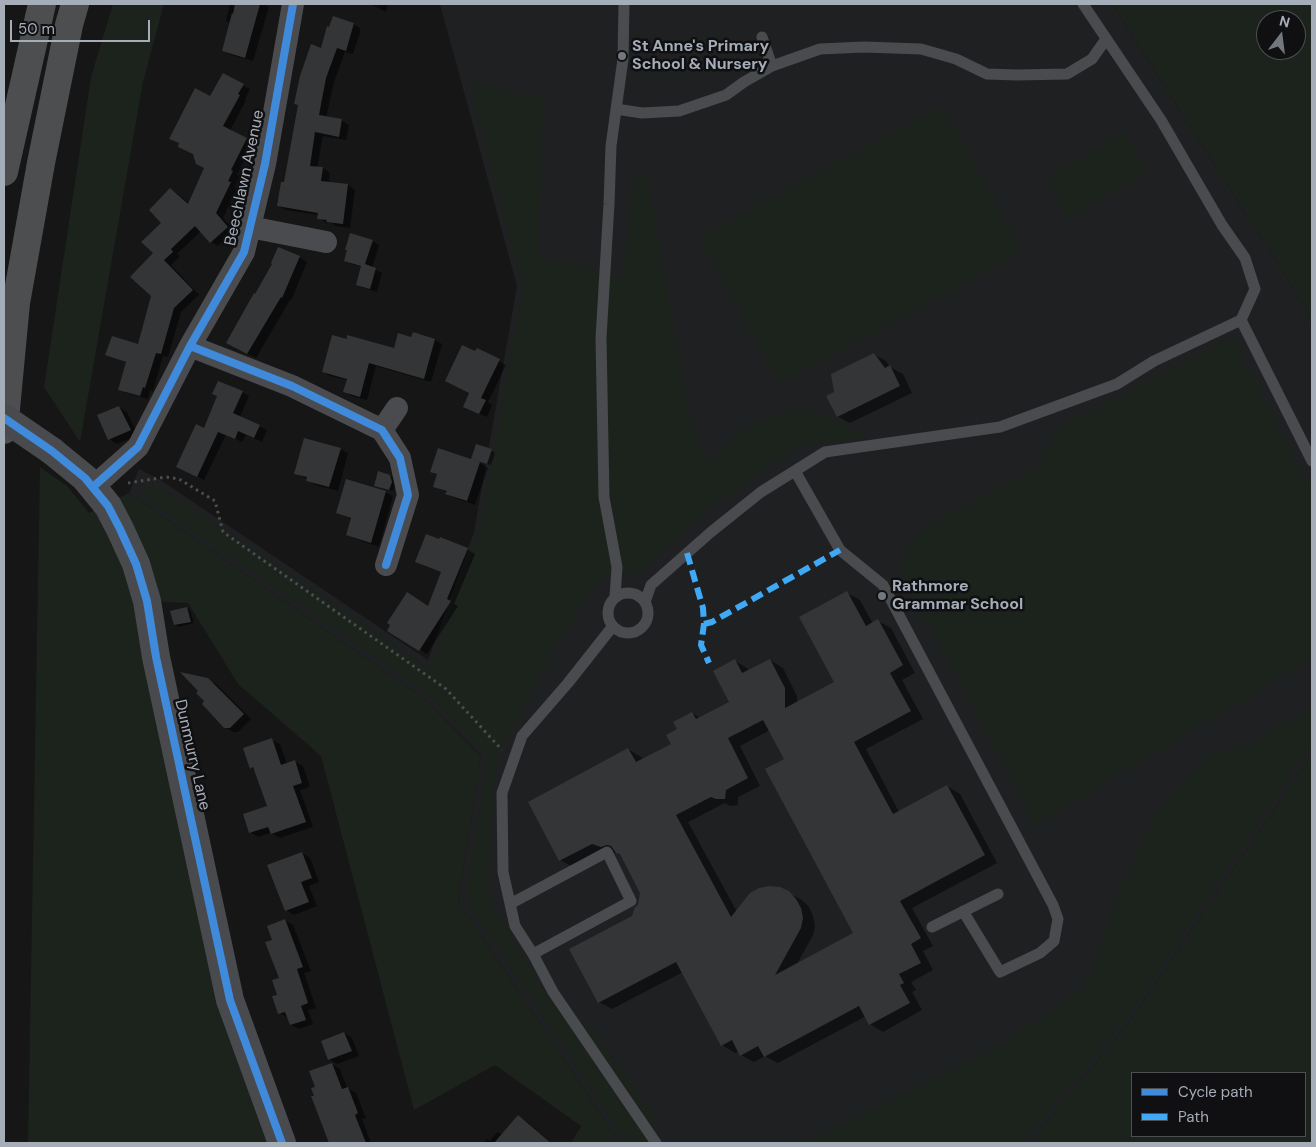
<!DOCTYPE html>
<style>
body{margin:0}
#map{position:relative;width:1316px;height:1147px;overflow:hidden;background:#161616;font-family:"DM Sans",sans-serif}
canvas{display:block}
.frame{position:absolute;inset:0;border:5px solid #a5adb8;pointer-events:none}
.legend{position:absolute;left:1131px;top:1072px;width:175px;height:65px;box-sizing:border-box;background:#101012;border:1px solid #4c4f54;margin:0;padding:6px 9px;list-style:none;font-size:15px;color:#a5adb8}
.legend li{display:flex;align-items:center;gap:10px;height:25px}
.legend b{width:25px;border:1px solid #4c4f54}
.north{position:absolute;left:1256px;top:10px;width:50px;height:50px;box-sizing:border-box;background:#101012;border:1px solid #4c4f54;border-radius:50%;rotate:15deg;font-size:14px;font-weight:700;line-height:20px;text-align:center;color:#a5adb8}
.north::after{content:'';display:block;margin:auto;width:18px;height:22px;background:#73787f;clip-path:polygon(50% 0,100% 100%,50% 72%,0 100%)}
.scale{position:absolute;left:10px;top:20px;width:140px;height:22px;box-sizing:border-box;border:2px solid #a5adb8;border-top:0;padding-left:6px;font-size:15px;line-height:18px;white-space:nowrap;color:#a5adb8;-webkit-text-stroke:4px #101012;paint-order:stroke}
</style>
<div id="map">
<canvas width="1316" height="1147"></canvas>
<div class="frame"></div>
<ul class="legend">
<li><b style="height:6px;background:#408adc"></b>Cycle path</li>
<li><b style="height:6px;background:#3fa9f5"></b>Path</li>
</ul>
<div class="north">N</div>
<div class="scale">50 m</div>
</div>
<script>
const context = document.querySelector('canvas').getContext('2d');
context.lineJoin = 'round';
function paint(path, color) {
  context.fillStyle = color;
  context.fill(path, 'evenodd');
}
function shape(rows) {
  const path = new Path2D();
  for (const r of rows) {
    if (r.length === 3) {
      path.moveTo(r[0] + r[2], r[1]);
      path.arc(r[0], r[1], r[2], 0, 2 * Math.PI);
      continue;
    }
    path.moveTo(r[0], r[1]);
    for (let i = 2; i < r.length; i += 2) path.lineTo(r[i], r[i + 1]);
  }
  return path;
}
function stroke(path, color, width, dash) {
  context.strokeStyle = color;
  context.lineWidth = width;
  context.lineCap = dash ? 'butt' : 'round';
  context.setLineDash(dash || []);
  context.stroke(path);
}
function drawText(font, color, halo, rows, align = 'center') {
  context.font = font + ' "DM Sans",sans-serif';
  context.lineWidth = 5;
  context.setLineDash([]);
  context.textBaseline = 'middle';
  context.strokeStyle = halo;
  context.fillStyle = color;
  for (const [text, x, y, turn = 0] of rows) {
    context.save();
    context.translate(x, y);
    context.rotate((+turn || 0) * Math.PI / 180);
    context.textAlign = isNaN(turn) ? turn : align;
    if (halo) context.strokeText(text, 0, 0);
    context.fillText(text, 0, 0);
    context.restore();
  }
}
paint(shape([
 [440,4,1112,4,1306,308,1312,326,1312,754,1127,1025,1029,1143,620,1143,458,901,481,755,426,700,129,493,139,469,162,481,428,660,474,532,517,286]
]), '#1f2022');
paint(shape([
 [113,4,164,4,143,82,80,442,44,387,91,77],
 [1112,4,1312,4,1312,326,1306,308],
 [1266,20,1296,20,1296,50,1266,50],
 [469,81,543,99,539,256,623,278,633,180,646,171,691,425,709,463,753,422,809,408,848,425,866,438,796,447,708,510,642,571,600,580,551,655,496,761,487,894,542,988,591,1027,653,1114,655,1143,627,1143,465,899,488,757,430,695,137,492,157,485,428,668,432,663,480,530,523,287],
 [943,105,1023,252,779,384,699,237],
 [1124,133,1148,173,1068,218,1045,178],
 [1232,337,1312,491,1312,659,1036,825,899,570,906,547,923,528,1045,464,1039,452,1048,447,1062,426],
 [40,467,67,486,89,513,129,493,426,700,481,756,458,901,620,1143,571,1143,581,1126,495,1065,414,1110,321,756,238,684,188,603,148,601,230,1000,282,1143,28,1143],
 [1312,707,1312,742,1124,1021,1021,1143,790,1143,805,1137,807,1141,1006,1041,1084,988,1116,897,1155,813,1210,752,1250,745],
 [1312,754,1312,1143,1029,1143,1127,1025],
 [1132,1073,1305,1073,1305,1136,1132,1136]
]), '#1b231c');
paint(shape([
 [230,4,263,4,269,7,253,61,231,55,223,51,230,23,226,21],
 [371,4,388,4,386,12],
 [352,23,360,28,360,33,353,54,345,52,334,82,326,118,341,120,349,125,346,140,323,136,317,168,323,168,330,173,329,183,348,185,355,190,350,228,335,226,331,223,326,223,319,218,319,215,286,210,278,206,322,49],
 [223,75,250,89,245,99,246,100,230,131,253,143,237,175,240,176,235,186,237,188,223,218,235,231,218,246,211,242,201,231,177,254,180,256,171,265,199,295,181,312,168,357,163,356,153,391,150,390,148,399,126,393,119,389,127,363,114,358,106,354,138,346,153,296,154,253,171,190,178,194,189,204,206,169,211,98],
 [373,241,379,245,372,268,382,273,377,292,364,288,357,284,362,267,352,264,345,260,348,251],
 [299,257,307,262,291,301,290,300,256,358,235,348,256,295],
 [414,334,435,340,442,344,431,382,376,366,367,400,352,396,345,392,348,380,330,376,323,372,395,349,412,338],
 [477,350,506,365,488,402,492,405,487,417,471,410,470,393,476,353],
 [874,354,886,361,890,367,903,374,912,393,850,423,837,416,836,393],
 [242,392,249,396,240,417,267,430,262,442,246,435,242,442,226,435,204,480,185,470,204,429],
 [119,407,127,412,138,435,117,444,109,439],
 [340,449,348,453,338,491,315,485,307,480,308,479,295,473],
 [491,450,495,453,491,465,479,461,478,462,488,468,475,505,455,498,447,494,447,492,434,486,438,475,432,471,477,462],
 [390,476,394,478,395,485,393,491,379,487],
 [385,492,393,496,379,547,356,539,348,534,352,519,346,517,338,513],
 [467,549,475,554,454,604,458,606,427,654,389,630,429,607,443,573,424,566],
 [847,593,860,600,873,624,878,621,891,628,915,673,902,680,923,719,866,749,899,812,947,786,960,794,997,863,912,908,933,946,923,951,933,970,911,982,916,990,912,992,922,1010,883,1032,870,1024,866,1016,778,1063,765,1056,754,1062,741,1055,739,1051,735,1053,722,1045,683,972,612,1009,599,1002,633,917,639,905,642,893,622,855,618,852,614,853,606,850,573,867,560,860,628,749,641,757,643,760,673,745,679,730,692,713,700,718,731,703,735,661,747,668,749,671,770,660,783,668,797,696,797,703,835,683],
 [770,730,786,759,855,934,797,964,813,935,815,926,813,916,809,907,802,900,788,893,737,912,688,822,725,803,730,806,738,805,738,797,760,786,740,746],
 [187,608,190,610,194,623,179,627,175,625],
 [207,679,216,684,251,719,238,732,233,732,225,727,206,701],
 [272,740,280,744,287,764,295,762,303,766,310,787,300,790,313,827,280,838,271,833,258,837,250,832,268,807,256,771,251,768],
 [302,853,310,858,319,882,309,886,317,906,294,915,286,910],
 [285,920,293,925,311,971,304,973,316,1008,308,1010,313,1024,299,1029,291,1025,288,1018,280,1013,279,996,281,979,274,940],
 [344,1033,352,1038,359,1056,337,1064,329,1059],
 [332,1064,340,1069,347,1088,356,1093,366,1118,362,1119,371,1143,341,1143,336,1129,315,1097,317,1087],
 [518,1117,526,1121,552,1143,483,1143,487,1139,490,1141,497,1132,503,1135]
]), '#0007');
paint(shape([
 [235,4,260,4,245,58,222,51,232,13,233,14],
 [333,16,354,23,346,51,337,48,326,78,319,115,342,119,339,137,315,132,310,166,323,167,321,181,348,184,343,224,326,222,327,220,317,219,318,213,277,206,281,182,284,182,298,105,294,104,300,76,311,44,321,48,327,26,329,27],
 [223,73,244,84,238,94,240,95,223,126,247,138,231,170,233,171,228,181,231,182,216,213,228,227,210,243,195,226,171,249,173,252,164,260,193,290,174,308,161,354,156,353,145,388,143,387,140,396,118,390,126,362,105,355,112,336,138,344,151,296,130,277,153,253,141,242,161,223,149,210,170,188,188,204,204,168,196,164,193,154,178,147,179,143,169,139,195,88,210,96],
 [350,233,373,240,365,264,376,268,370,289,356,285,361,266,344,261,347,250,345,250],
 [278,247,300,256,282,298,281,297,247,354,226,343,254,293,255,294,272,264,271,263],
 [413,332,435,339,424,379,369,363,360,397,343,392,347,379,322,372,332,335,347,339,347,335,394,348,398,333,411,337],
 [462,345,475,351,477,348,500,359,481,398,486,400,479,414,463,407,469,393,445,381],
 [874,353,885,368,890,365,900,386,837,417,826,396,834,392,831,374],
 [218,381,243,391,233,413,260,425,254,438,238,431,235,439,218,432,197,477,176,467,196,424,204,428,217,396,212,394],
 [119,406,131,430,108,440,97,415],
 [304,438,341,448,329,487,306,481,307,477,294,474],
 [476,444,492,449,487,464,471,459],
 [438,448,480,462,467,501,445,494,447,491,433,487,437,474,430,472],
 [378,471,390,475,392,482,389,490,374,486],
 [346,479,386,491,371,543,346,535,351,518,336,513],
 [426,534,439,539,440,537,468,548,447,599,451,601,419,651,387,631,390,625,387,623,407,592,428,606,441,572,415,562],
 [847,591,866,626,878,619,903,665,890,673,911,711,854,742,893,814,947,785,985,855,900,901,921,938,911,944,921,963,899,974,904,983,900,985,910,1003,869,1025,859,1006,764,1057,758,1046,740,1056,732,1040,721,1046,676,962,598,1003,569,949,632,916,635,907,638,905,640,893,620,854,616,853,611,846,607,845,601,847,592,844,559,861,528,802,628,748,636,762,671,744,666,735,677,729,673,722,692,712,696,719,729,702,713,671,735,659,742,673,770,659,785,688,785,708,834,682,799,617],
 [763,720,784,759,765,769,853,933,775,975,801,928,803,918,801,908,796,899,789,891,780,887,769,886,759,888,750,893,731,917,676,815,711,797,716,799,725,799,726,790,748,778,728,738],
 [187,607,191,622,174,625,170,611],
 [180,672,208,678,244,714,230,728,224,728,202,704,204,701,196,693,198,691],
 [272,738,281,765,295,760,302,783,293,786,306,822,271,834,268,827,249,833,243,814,267,806,253,767,250,769,243,748],
 [302,852,312,878,301,882,309,902,285,911,267,865],
 [285,919,303,967,297,969,308,1003,301,1006,306,1020,290,1025,285,1012,278,1014,272,996,277,995,272,980,279,978,265,942,272,940,267,926],
 [344,1032,352,1051,328,1060,321,1041],
 [332,1063,342,1089,348,1087,358,1113,355,1115,366,1143,329,1143,311,1096,314,1096,311,1088,315,1087,309,1071],
 [518,1115,551,1143,494,1143]
]), '#343537');
stroke(shape([
 [128,483,166,477,179,479,215,501,223,532,446,689,502,750]
]), '#4b4d50', 3, [2.5, 4]);
stroke(shape([
 [762,37,772,66],
 [616,109,642,113,679,111,726,95,744,82,772,66,820,49,864,47,921,49,956,59,987,74,1017,75,1067,74,1092,59,1106,39],
 [1241,320,1312,461],
 [795,471,840,550,883,585,1053,905,1058,919,1054,941,1040,953,1000,972,963,911],
 [628,613,20],
 [615,597,617,567,604,497,601,338,609,204,611,146,623,59,624,4],
 [645,602,651,585,711,532,761,492,825,452,1000,427,1117,384,1154,361,1241,320,1255,289,1245,258,1222,225,1161,120,1083,4],
 [613,626,568,683,522,736,502,793,503,872,515,926,533,954,553,992,656,1143],
 [510,904,607,852,631,901,533,954],
 [932,927,998,894]
]), '#494b4f', 11);
stroke(shape([
 [250,227,326,242],
 [190,346,292,386,382,430,400,458,408,495,386,565],
 [382,430,397,408],
 [93,487,138,447,190,346,244,252,265,164,293,4]
]), '#494b4f', 22);
stroke(shape([
 [52,451,85,478,108,506,120,529,136,564,147,601,156,657,230,1000,282,1143]
]), '#484a4d', 28);
stroke(shape([
 [4,172,42,4],
 [4,430,16,303,41,163,69,25,75,4]
]), '#4c4e50', 28);
stroke(shape([
 [4,418,52,451]
]), '#484a4d', 28);
stroke(shape([
 [687,553,703,608,704,624,701,645,709,663],
 [704,624,712,622,840,550]
]), '#3fa9f5', 6, [12, 6]);
stroke(shape([
 [190,346,292,386,382,430,400,458,408,495,386,565],
 [4,418,52,451,85,478,108,506,120,529,136,564,147,601,156,657,230,1000,282,1143],
 [93,487,138,447,190,346,244,252,265,164,293,4]
]), '#408adc', 8);
for (const [x, y, r, color] of [
 [622,56,5,"#73787f"],
 [882,596,5,"#73787f"]
]) {
  const dot = new Path2D();
  dot.arc(x, y, r, 0, 2 * Math.PI);
  context.fillStyle = color;
  context.fill(dot);
  stroke(dot, '#101012', 2);
}
drawText('bold 16px', '#a5adb8', '#101012', [
 ["St Anne's Primary",632,47],
 ["School & Nursery",632,65],
 ["Rathmore",892,587],
 ["Grammar School",892,605]
], 'left');
drawText('16px', '#a5adb8', '#101012', [
 ["Beechlawn Avenue",245,178,-78],
 ["Dunmurry Lane",192,755,77]
]);
</script>
